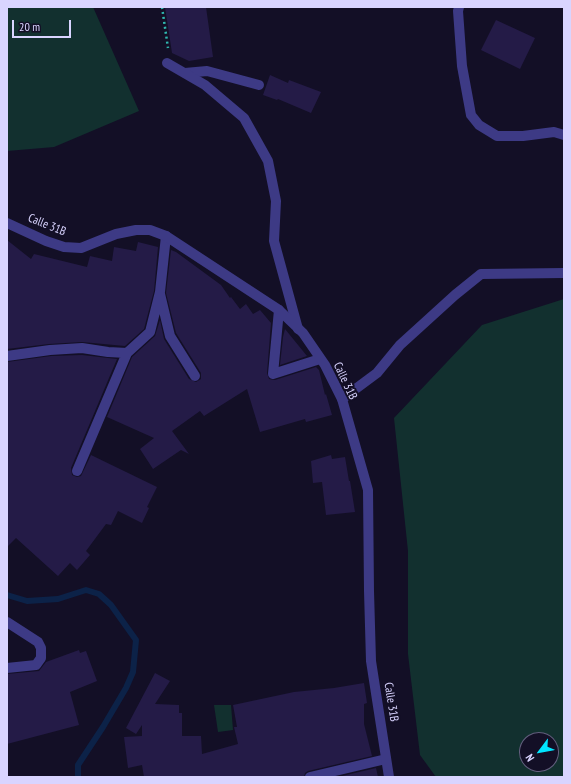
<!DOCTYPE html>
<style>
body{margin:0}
#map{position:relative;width:571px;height:784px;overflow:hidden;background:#130f26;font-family:"PT Sans Narrow",sans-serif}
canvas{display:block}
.frame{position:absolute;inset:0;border:8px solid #d9d4ff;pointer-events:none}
.north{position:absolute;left:519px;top:732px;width:40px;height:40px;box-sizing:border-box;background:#130f26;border:1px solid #625e7d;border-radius:50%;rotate:238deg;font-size:11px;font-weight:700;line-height:16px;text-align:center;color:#d9d4ff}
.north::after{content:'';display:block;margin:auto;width:14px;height:18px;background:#00e5ff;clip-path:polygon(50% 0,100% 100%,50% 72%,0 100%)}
.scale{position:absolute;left:12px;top:20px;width:59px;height:18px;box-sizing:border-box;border:2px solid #d9d4ff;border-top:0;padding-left:5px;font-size:12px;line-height:14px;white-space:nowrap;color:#d9d4ff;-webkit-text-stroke:3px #130f26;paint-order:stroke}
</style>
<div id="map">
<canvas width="571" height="784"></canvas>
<div class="frame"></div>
<div class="north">N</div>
<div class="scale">20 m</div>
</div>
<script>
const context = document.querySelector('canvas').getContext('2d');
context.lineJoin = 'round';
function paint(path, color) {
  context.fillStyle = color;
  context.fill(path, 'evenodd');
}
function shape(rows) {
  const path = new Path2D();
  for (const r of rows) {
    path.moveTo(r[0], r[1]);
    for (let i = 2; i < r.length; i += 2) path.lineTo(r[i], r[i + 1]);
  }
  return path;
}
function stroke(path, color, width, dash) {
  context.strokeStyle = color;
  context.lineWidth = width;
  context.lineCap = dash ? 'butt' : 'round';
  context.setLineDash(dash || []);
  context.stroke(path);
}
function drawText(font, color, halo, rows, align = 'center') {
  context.font = font + ' "PT Sans Narrow",sans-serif';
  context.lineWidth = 4;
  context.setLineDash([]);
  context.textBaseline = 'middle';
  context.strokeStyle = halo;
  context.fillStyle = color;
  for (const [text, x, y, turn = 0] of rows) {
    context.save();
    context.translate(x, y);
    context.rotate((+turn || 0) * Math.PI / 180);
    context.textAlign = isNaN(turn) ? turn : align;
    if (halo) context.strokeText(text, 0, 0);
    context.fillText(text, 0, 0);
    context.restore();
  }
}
paint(shape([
 [7,7,93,7,139,111,54,147,7,151],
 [564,299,564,777,436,777,420,755,408,654,408,551,394,418,482,325],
 [527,740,551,740,551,764,527,764],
 [214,705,231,705,233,730,218,732]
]), '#12302f');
stroke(shape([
 [7,595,27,601,58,599,86,590,99,594,111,605,136,640,133,672,126,688,103,727,78,765,78,777]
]), '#0c2248', 6);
paint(shape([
 [165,7,206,7,213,57,189,61,172,53],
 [496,20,535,38,520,69,481,50],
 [270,75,288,83,289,80,321,92,311,113,278,99,277,100,263,95],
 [7,240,31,259,34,254,87,267,90,256,112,261,114,247,136,251,138,242,158,247,154,291,144,329,125,346,82,342,49,344,7,349],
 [171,250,176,252,221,285,230,298,231,297,240,309,246,304,253,314,260,310,271,323,267,373,269,379,275,380,316,367,319,370,325,395,326,394,332,415,306,422,305,419,260,432,247,389,204,416,200,411,172,431,189,454,181,450,153,469,140,449,154,438,107,417,132,357,155,336,160,320,164,339,189,379,196,382,201,379,201,373,176,333,166,293],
 [285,329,307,356,280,365,283,337],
 [82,355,117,359,71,468,72,475,77,477,81,476,91,455,157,487,147,507,149,508,142,523,118,511,111,525,106,524,86,551,90,555,77,570,70,563,58,576,16,538,7,547,7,362,51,356],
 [331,455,332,459,345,457,349,481,350,481,355,512,326,515,322,482,313,483,311,461],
 [79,650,80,653,86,651,97,681,70,692,79,725,7,744,7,674,39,671,46,662],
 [155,673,170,681,155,704,179,705,179,713,182,713,182,736,201,736,202,754,238,744,234,727,237,727,233,705,294,692,334,688,364,683,367,703,364,704,364,724,372,756,308,771,305,773,304,777,144,777,142,765,128,768,124,737,142,736,142,725,136,734,126,728],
 [376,768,378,777,338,777]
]), '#241b47');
stroke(shape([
 [162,7,168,48]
]), '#2fb8b0', 2.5, [2, 3]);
stroke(shape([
 [185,73,207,71,259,85]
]), '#3d3a85', 10);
stroke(shape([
 [459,7,458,11,462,66,471,115,479,125,497,136,523,136,554,132,564,135],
 [167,63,205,85,244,118,268,161,276,201,274,241,298,329],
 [160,294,170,336,195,376],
 [279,310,273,374,320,359],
 [7,356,50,350,82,348,108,352,127,353,150,332,160,292,166,236],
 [342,399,377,373,400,345,455,295,481,274,564,273],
 [77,471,127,353],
 [7,622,38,642,41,648,41,658,36,665,7,668],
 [310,777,386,759]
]), '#3d3a85', 10);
stroke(shape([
 [7,223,46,241,64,247,81,248,116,234,136,230,150,230,166,236,279,310,303,333,325,365,342,399,368,490,369,591,371,661,389,777]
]), '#3d3a85', 10);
drawText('12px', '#d9d4ff', '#130f26', [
 ["Calle 31B",47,225,22],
 ["Calle 31B",345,381,65],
 ["Calle 31B",391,702,81]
]);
</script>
